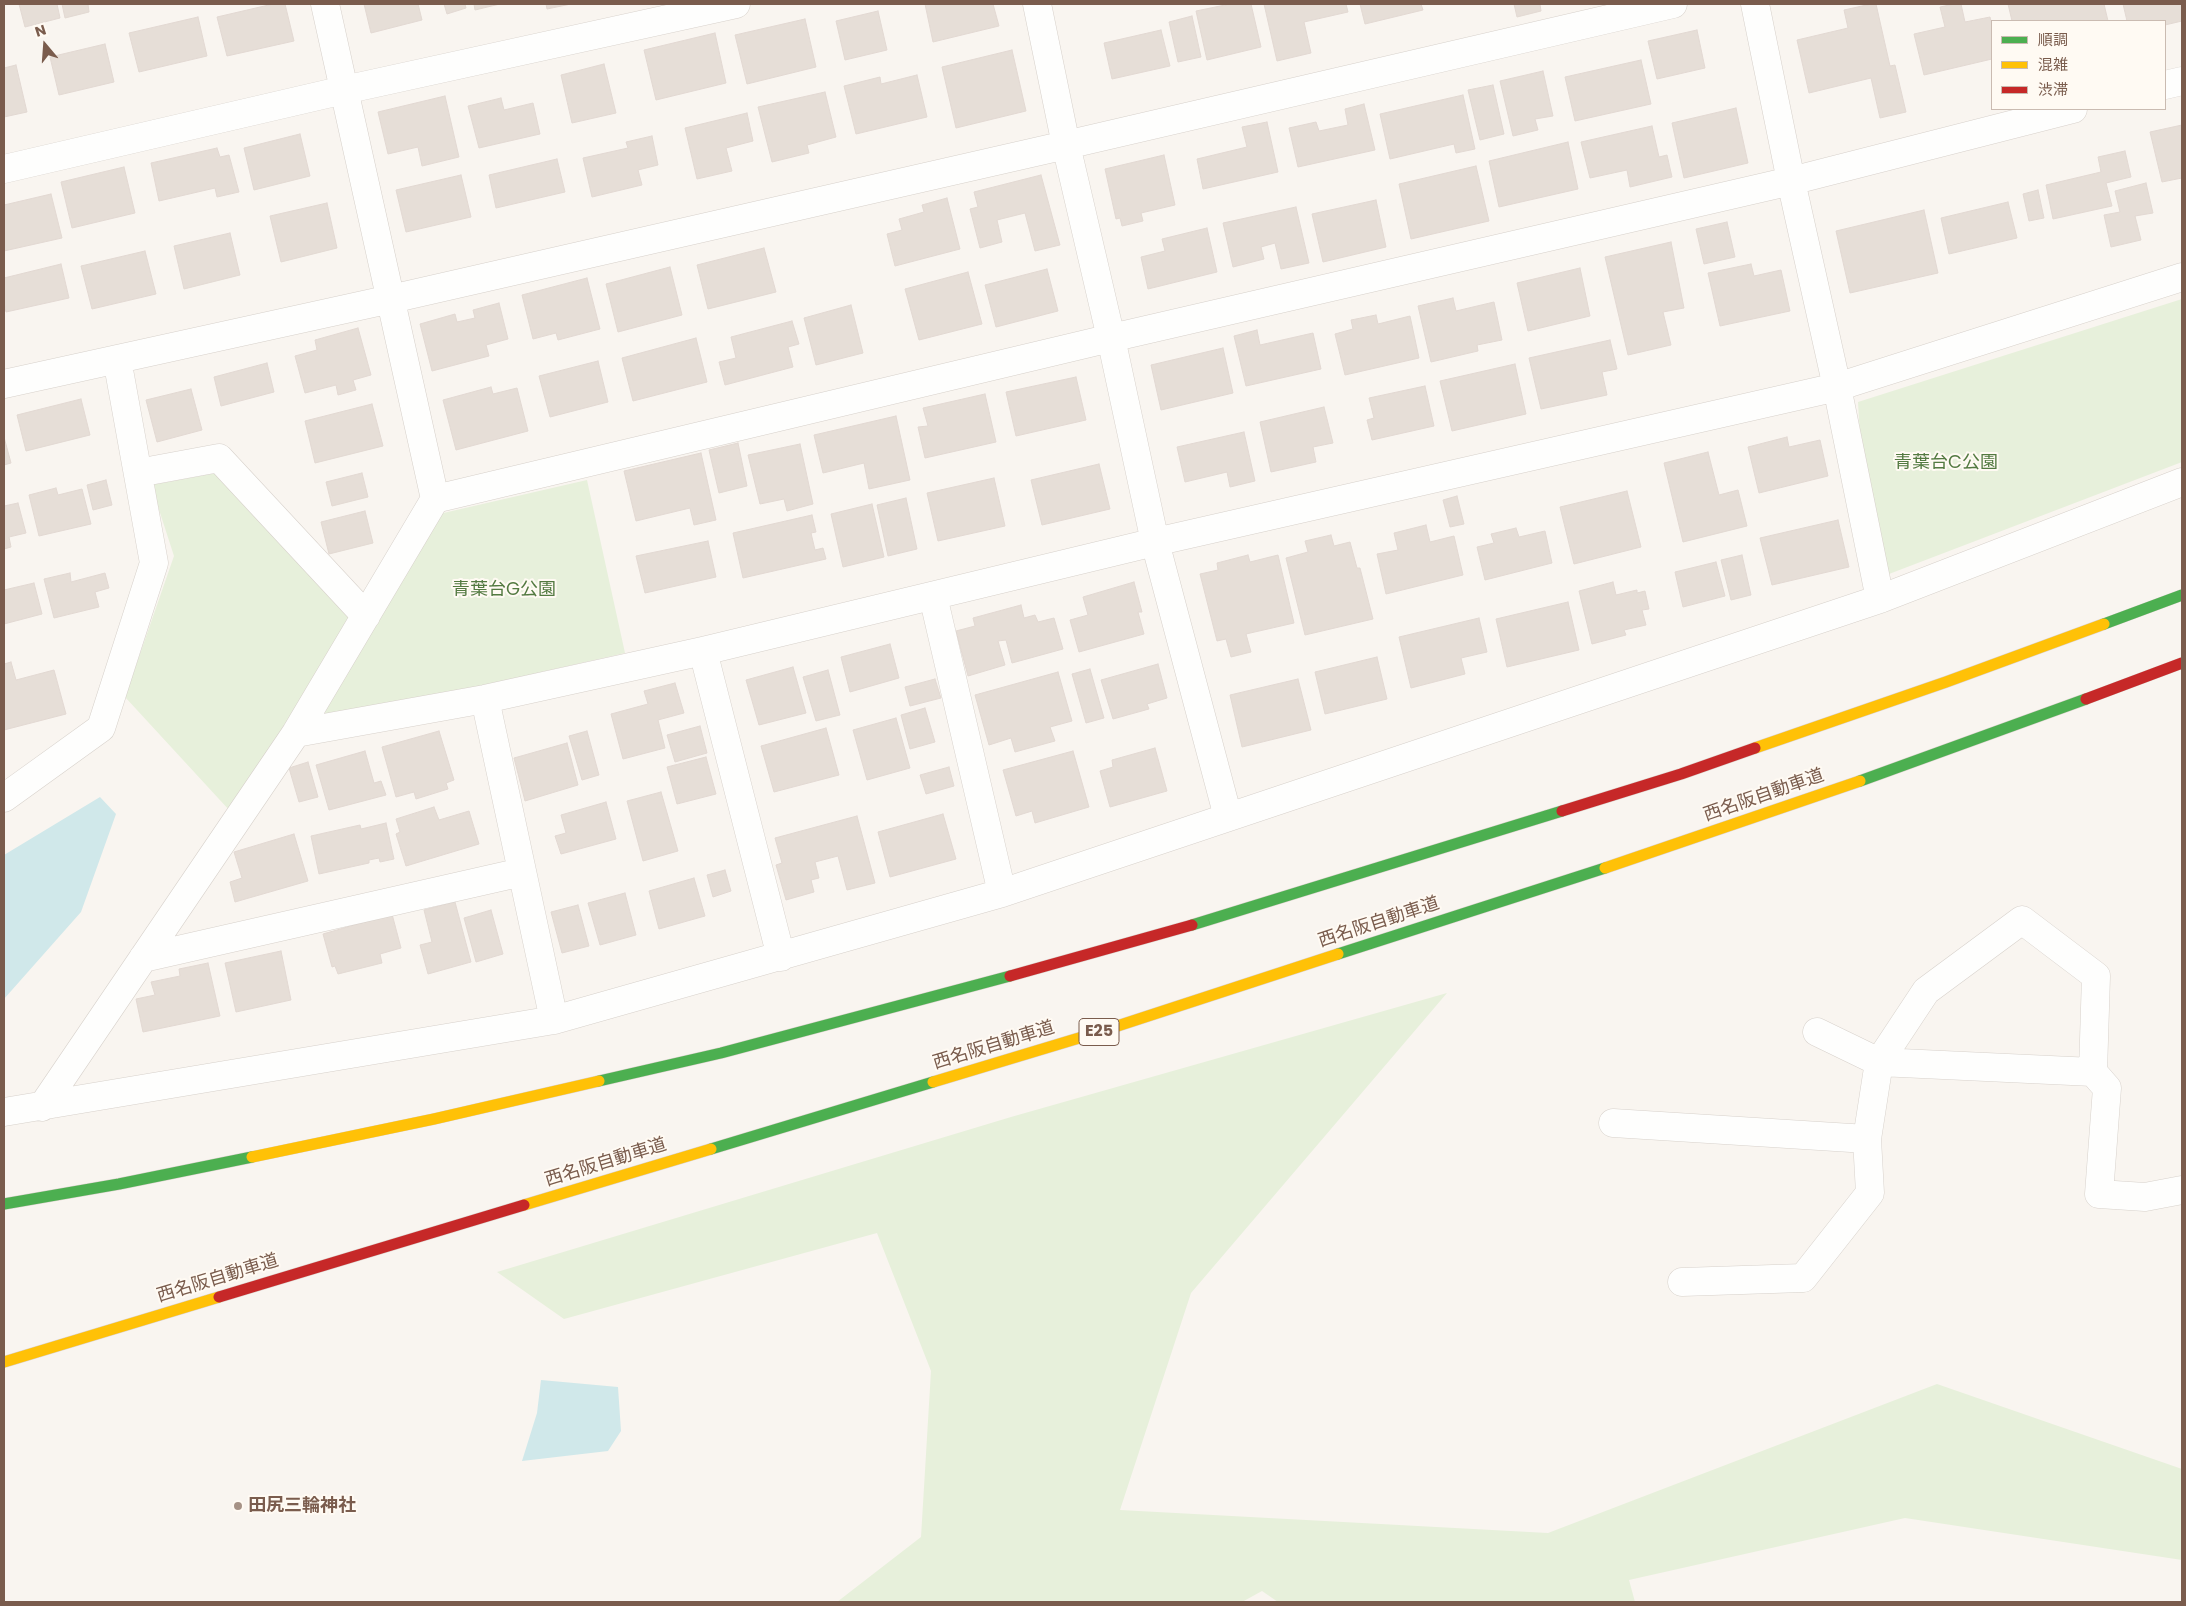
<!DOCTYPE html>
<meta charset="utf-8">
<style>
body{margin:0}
#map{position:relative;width:2186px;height:1606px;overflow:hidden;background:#f9f5f0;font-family:Poppins,"Noto Sans JP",sans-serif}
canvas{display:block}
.frame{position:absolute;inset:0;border:5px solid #7a5c4d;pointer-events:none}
.legend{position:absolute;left:1991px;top:20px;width:175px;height:90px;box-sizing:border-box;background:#fffaf3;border:1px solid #cabbb1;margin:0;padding:6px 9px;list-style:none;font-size:15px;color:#7a5c4d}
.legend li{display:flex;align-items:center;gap:10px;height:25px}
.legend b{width:25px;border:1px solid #cabbb1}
.north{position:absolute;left:20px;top:20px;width:50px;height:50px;-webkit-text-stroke:4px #fffaf3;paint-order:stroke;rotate:342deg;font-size:14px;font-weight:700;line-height:20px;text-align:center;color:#7a5c4d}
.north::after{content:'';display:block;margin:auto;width:18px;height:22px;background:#7a5c4d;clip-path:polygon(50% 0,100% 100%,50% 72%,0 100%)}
</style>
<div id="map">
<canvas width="2186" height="1606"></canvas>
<div class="frame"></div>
<ul class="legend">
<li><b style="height:6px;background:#4caf50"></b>順調</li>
<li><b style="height:6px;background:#ffc107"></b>混雑</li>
<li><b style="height:6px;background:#c62828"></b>渋滞</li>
</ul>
<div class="north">N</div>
</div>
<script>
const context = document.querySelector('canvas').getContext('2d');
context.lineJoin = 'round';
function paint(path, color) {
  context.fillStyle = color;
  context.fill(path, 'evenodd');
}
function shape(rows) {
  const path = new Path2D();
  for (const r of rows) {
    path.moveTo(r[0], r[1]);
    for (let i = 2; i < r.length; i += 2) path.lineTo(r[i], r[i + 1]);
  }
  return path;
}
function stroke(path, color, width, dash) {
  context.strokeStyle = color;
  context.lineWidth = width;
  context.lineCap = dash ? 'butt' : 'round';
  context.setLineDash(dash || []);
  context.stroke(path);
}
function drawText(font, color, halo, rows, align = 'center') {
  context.font = font + ' Poppins,"Noto Sans JP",sans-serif';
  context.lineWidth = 4;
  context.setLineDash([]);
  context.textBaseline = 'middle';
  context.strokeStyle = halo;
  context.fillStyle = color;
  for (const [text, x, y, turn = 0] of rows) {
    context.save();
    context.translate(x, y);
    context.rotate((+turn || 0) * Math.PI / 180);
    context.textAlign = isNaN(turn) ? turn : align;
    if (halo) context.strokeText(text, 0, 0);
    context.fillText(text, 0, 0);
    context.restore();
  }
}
paint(shape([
 [2182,299,2182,462,1889,574,1865,526,1858,402],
 [216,473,352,618,230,811,125,697,174,556,151,485],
 [587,480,625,653,476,687,319,716,439,514],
 [1447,993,1191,1293,1120,1510,1548,1533,1937,1384,2182,1469,2182,1560,1905,1518,1629,1580,1635,1602,1278,1602,1262,1591,1242,1602,837,1602,921,1537,931,1371,877,1233,564,1319,497,1272,1011,1117]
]), '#e7f0db');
paint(shape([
 [100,797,116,814,81,912,4,999,4,855],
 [541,1380,618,1387,621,1431,608,1451,522,1461,537,1413]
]), '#d0e8ea');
const building = shape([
 [19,4,57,4,60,18,25,27,19,4],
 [62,4,88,4,89,12,65,18,62,4],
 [273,4,285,4,294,41,227,56,217,17,273,4],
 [364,4,418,4,422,20,371,33,364,4],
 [444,4,465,4,466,8,447,14,444,4],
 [474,4,500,4,475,10,474,4],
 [546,4,571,4,547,9,546,4],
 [925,4,993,4,999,26,933,42,925,4],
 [1230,4,1251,4,1261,47,1207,60,1196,11,1230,4],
 [1264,4,1346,4,1348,12,1304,22,1311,53,1277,61,1264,4],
 [1360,4,1421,4,1423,10,1365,24,1360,4],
 [1514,4,1540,4,1541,11,1517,17,1514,4],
 [1871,4,1876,4,1890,66,1895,65,1906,112,1880,118,1871,78,1809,93,1797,40,1848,28,1844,10,1871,4],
 [1954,4,1961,4,1965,22,1990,17,1992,25,1992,59,1924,75,1914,34,1945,27,1940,7,1954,4],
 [2008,4,2104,4,2108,21,2012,21,2008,4],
 [2123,4,2182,4,2182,21,2165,25,2165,21,2127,21,2123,4],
 [878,11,887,50,845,60,836,21,878,11],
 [1192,16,1201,57,1178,62,1169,22,1192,16],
 [198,17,207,56,139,72,129,33,198,17],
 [805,19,816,67,747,84,735,35,805,19],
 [1161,30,1170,66,1112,79,1104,43,1161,30],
 [1697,30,1705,68,1657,79,1648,41,1697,30],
 [715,33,726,83,656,100,644,50,715,33],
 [105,44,114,82,59,95,50,57,105,44],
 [1012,50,1026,111,956,128,942,67,1012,50],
 [1641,60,1651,104,1575,121,1565,77,1641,60],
 [604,64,616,113,572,123,561,75,604,64],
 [16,65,27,112,4,117,4,68,16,65],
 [1543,71,1553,116,1535,119,1538,130,1513,136,1500,81,1543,71],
 [917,75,927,117,856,134,844,86,880,77,881,84,917,75],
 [1493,85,1504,134,1480,140,1468,90,1493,85],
 [825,92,836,137,807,145,809,153,772,162,758,107,825,92],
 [1463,95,1475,149,1456,153,1454,144,1390,159,1380,114,1463,95],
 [445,96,459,157,422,166,418,147,388,154,378,112,445,96],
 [501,98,504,110,533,103,540,134,479,148,468,106,501,98],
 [1364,104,1375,150,1298,167,1289,128,1316,122,1319,131,1348,125,1345,109,1364,104],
 [1736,108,1748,163,1684,178,1672,123,1736,108],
 [747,113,753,141,726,148,732,171,697,179,685,128,747,113],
 [1267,122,1278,172,1203,189,1197,159,1247,147,1242,127,1267,122],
 [2182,125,2182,178,2162,182,2150,132,2182,125],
 [1652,126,1659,157,1667,155,1672,177,1630,187,1627,170,1590,178,1581,142,1652,126],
 [300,134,310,176,254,190,244,148,300,134],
 [652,136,658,165,638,170,642,185,592,197,583,158,628,148,626,142,652,136],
 [1568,142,1578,189,1499,207,1489,161,1568,142],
 [217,148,220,157,229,155,239,192,217,197,215,188,159,201,151,163,217,148],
 [2125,151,2131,177,2106,183,2112,206,2053,219,2046,185,2101,172,2098,157,2125,151],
 [1164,155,1175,205,1141,213,1143,221,1122,226,1120,218,1116,219,1105,169,1164,155],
 [557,159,565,192,496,208,489,175,557,159],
 [1476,166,1489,221,1411,239,1399,184,1476,166],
 [124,167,135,213,72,228,61,182,124,167],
 [461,175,471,217,406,232,396,190,461,175],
 [1041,175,1060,245,1035,251,1025,213,997,220,1002,242,980,248,970,209,978,207,974,192,1041,175],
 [2146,183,2153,213,2135,216,2141,240,2111,247,2104,215,2120,212,2115,191,2146,183],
 [2038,190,2044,218,2029,221,2023,194,2038,190],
 [51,194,62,238,4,251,4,205,51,194],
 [947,198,960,249,895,266,887,234,902,230,899,219,924,212,922,205,947,198],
 [1376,200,1386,247,1323,262,1312,214,1376,200],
 [2008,202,2017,238,1949,254,1941,218,2008,202],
 [327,203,337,248,281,262,270,216,327,203],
 [1296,207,1309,263,1281,269,1275,243,1261,247,1264,259,1233,267,1223,223,1296,207],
 [1924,210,1938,273,1850,293,1836,231,1924,210],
 [1727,222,1735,257,1704,264,1696,229,1727,222],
 [1207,228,1217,272,1148,289,1141,257,1165,251,1162,239,1207,228],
 [230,233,240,275,184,289,174,246,230,233],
 [1671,242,1684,308,1663,312,1671,345,1628,355,1605,257,1671,242],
 [764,248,776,292,708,309,697,265,764,248],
 [145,251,156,294,92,309,81,266,145,251],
 [61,264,69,298,6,312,4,303,4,278,61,264],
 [1751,264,1754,276,1781,270,1790,311,1720,326,1708,273,1751,264],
 [670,267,682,315,618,332,606,284,670,267],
 [1580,268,1590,316,1528,331,1517,283,1580,268],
 [1047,269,1058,311,996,327,985,285,1047,269],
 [968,272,982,324,919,340,905,289,968,272],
 [587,278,600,329,558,340,556,333,533,339,522,295,587,278],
 [1453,298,1456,311,1494,302,1502,340,1477,345,1478,351,1431,362,1418,306,1453,298],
 [499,303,508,339,486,345,489,356,432,371,420,324,455,314,457,322,475,318,473,310,499,303],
 [851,305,863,353,816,365,804,318,851,305],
 [1376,315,1378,324,1410,316,1419,358,1345,375,1335,334,1353,329,1351,320,1376,315],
 [792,321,799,344,788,347,793,367,725,385,719,362,736,358,731,337,792,321],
 [358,328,371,375,353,380,356,390,338,395,336,385,305,393,295,356,317,350,315,340,358,328],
 [1257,330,1260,345,1313,333,1321,369,1246,386,1234,336,1257,330],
 [696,338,707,382,633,401,622,358,696,338],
 [1610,340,1617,369,1602,372,1607,395,1541,409,1529,358,1610,340],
 [1223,348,1233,393,1161,410,1151,365,1223,348],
 [598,361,608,402,550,417,539,376,598,361],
 [267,363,274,392,221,406,214,377,267,363],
 [1515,364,1526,414,1452,431,1440,381,1515,364],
 [1076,377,1086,420,1016,436,1006,392,1076,377],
 [1425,386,1434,426,1372,440,1367,420,1374,418,1369,398,1425,386],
 [491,387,493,394,517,388,528,431,456,450,443,400,491,387],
 [191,389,202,430,157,442,146,400,191,389],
 [985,394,996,442,925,458,918,427,928,426,923,408,985,394],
 [81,399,90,435,26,451,17,415,81,399],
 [372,404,383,446,315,463,305,421,372,404],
 [1324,407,1333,443,1313,447,1316,462,1271,472,1260,422,1324,407],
 [896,416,910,480,869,489,864,463,823,473,814,435,896,416],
 [1244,432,1255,481,1230,487,1227,472,1185,482,1177,447,1244,432],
 [4,437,11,463,4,465,4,437],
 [1787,437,1789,447,1820,440,1828,476,1759,493,1748,447,1787,437],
 [738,443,747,486,719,493,709,450,738,443],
 [800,444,813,504,787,511,784,499,760,504,748,455,800,444],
 [1708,452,1719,495,1738,490,1747,526,1683,542,1664,463,1708,452],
 [701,453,716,520,694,525,690,508,636,521,624,471,701,453],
 [1099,464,1110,509,1042,525,1031,480,1099,464],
 [362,473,368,497,332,506,326,482,362,473],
 [994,478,1005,526,938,541,927,493,994,478],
 [106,480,112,505,93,510,87,485,106,480],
 [56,488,58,495,82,489,91,524,39,536,29,495,56,488],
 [1627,491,1641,547,1574,564,1560,507,1627,491],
 [1457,496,1464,524,1450,527,1443,500,1457,496],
 [906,498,917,549,888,556,877,505,906,498],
 [18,503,26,533,9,537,11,547,4,549,4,506,18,503],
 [872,504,884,557,843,567,831,514,872,504],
 [365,511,373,543,329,554,321,522,365,511],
 [812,515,816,532,811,533,815,550,823,548,826,559,743,578,733,533,812,515],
 [1838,520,1849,567,1772,585,1760,538,1838,520],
 [1426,525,1430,542,1454,536,1463,575,1386,594,1377,554,1398,550,1394,533,1426,525],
 [1516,528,1519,537,1545,531,1552,563,1485,580,1477,547,1494,543,1491,534,1516,528],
 [1331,535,1334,546,1350,542,1357,568,1360,568,1373,619,1305,635,1286,558,1308,552,1305,541,1331,535],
 [708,541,716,577,645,593,636,556,708,541],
 [1248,555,1250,562,1278,555,1294,623,1246,634,1251,652,1231,657,1226,639,1217,641,1200,574,1218,570,1217,563,1248,555],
 [1742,555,1751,595,1731,600,1721,560,1742,555],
 [1716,562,1725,596,1683,607,1675,572,1716,562],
 [70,573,71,582,105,573,109,588,95,592,99,607,54,618,44,579,70,573],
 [1134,582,1142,612,1138,612,1144,634,1079,652,1070,620,1088,615,1083,597,1134,582],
 [1613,582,1616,595,1637,590,1637,593,1645,591,1649,609,1642,610,1646,625,1624,630,1626,635,1592,644,1579,591,1613,582],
 [34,583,42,614,4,624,4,590,34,583],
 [1568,602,1579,650,1507,667,1496,619,1568,602],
 [1021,605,1024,618,1035,615,1038,622,1054,618,1063,649,1012,663,1006,640,998,641,1005,665,968,676,956,631,975,626,973,618,1021,605],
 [1479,618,1487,652,1461,658,1465,674,1411,688,1399,637,1479,618],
 [890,644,899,678,850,692,841,657,890,644],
 [1377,657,1387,699,1325,714,1315,672,1377,657],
 [11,662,16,680,54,670,66,714,4,730,4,664,11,662],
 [1158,664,1167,698,1147,704,1149,709,1113,719,1101,680,1158,664],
 [793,667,806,713,759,725,746,680,793,667],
 [1090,669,1104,718,1086,723,1072,674,1090,669],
 [828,670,840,715,816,721,803,677,828,670],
 [1058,672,1072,721,1050,727,1055,741,1015,752,1011,738,989,745,975,695,1058,672],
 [935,679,941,698,910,706,905,687,935,679],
 [1298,679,1311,730,1242,747,1230,695,1298,679],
 [675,683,684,713,658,720,665,748,623,759,611,714,648,704,644,691,675,683],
 [925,708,935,742,910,749,901,715,925,708],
 [896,718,910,768,867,780,853,730,896,718],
 [700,726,707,753,675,762,667,735,700,726],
 [826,728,839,775,774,792,761,746,826,728],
 [439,731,454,780,446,783,448,789,416,799,414,792,396,797,382,747,439,731],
 [587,731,599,775,582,780,569,736,587,731],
 [567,743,578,785,525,801,514,758,567,743],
 [1155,748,1167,791,1110,807,1100,771,1113,767,1112,760,1155,748],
 [365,751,374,783,381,781,386,795,329,810,316,765,365,751],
 [1073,751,1089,807,1035,823,1032,811,1016,816,1003,770,1073,751],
 [706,757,716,794,677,804,667,767,706,757],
 [308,762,318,797,299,802,289,768,308,762],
 [949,767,954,786,926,794,920,775,949,767],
 [661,792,678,851,643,861,627,801,661,792],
 [606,802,616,839,561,854,555,836,566,833,561,815,606,802],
 [434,807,439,820,469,811,479,844,406,866,396,834,400,832,396,819,434,807],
 [943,814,956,859,890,877,878,832,943,814],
 [857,816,875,883,847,890,838,856,815,862,819,878,811,880,814,892,786,900,776,865,782,863,775,838,857,816],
 [386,823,394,859,380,862,379,858,369,860,369,863,319,874,311,836,360,825,361,829,386,823],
 [294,834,308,881,235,902,230,882,242,878,234,852,294,834],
 [725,870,731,891,713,897,707,875,725,870],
 [694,878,705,916,659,929,649,891,694,878],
 [625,893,636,935,600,945,588,903,625,893],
 [455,902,471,962,428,974,420,945,432,942,424,910,455,902],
 [578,905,589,946,562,953,551,912,578,905],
 [491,910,503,954,476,962,464,918,491,910],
 [392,914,401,948,380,954,382,963,338,974,335,966,332,967,323,934,392,914],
 [281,951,291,1000,236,1012,225,963,281,951],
 [208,963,220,1016,143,1032,136,999,155,995,151,982,180,976,179,969,208,963]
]);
paint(building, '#e6ded7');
stroke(building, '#e2d8d2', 1);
const street = shape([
 [1037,4,1066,145,1111,338,1155,542,1228,817],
 [1755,4,1791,181,1837,387,1880,599],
 [2165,85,2182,81],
 [4,169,344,90,736,4],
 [4,384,391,299,1066,145,1673,4],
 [138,473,219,458,366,616],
 [435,499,1111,338,1791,181,2073,109],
 [933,596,1002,893],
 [703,651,781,957],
 [485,699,554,1020],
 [296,733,485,699,703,651,1155,542,1837,387,2182,277],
 [4,798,101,728,154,563,117,359],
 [143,958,522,872],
 [1817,1032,1879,1062,1926,991,2022,920,2096,976,2093,1072],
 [42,1107,296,733,435,499,325,4],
 [4,1112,554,1020,1002,893,1880,599,2182,482],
 [1613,1123,1867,1139,1879,1062,2093,1072,2107,1088,2099,1194,2145,1197,2182,1190],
 [1682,1282,1803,1278,1870,1193,1867,1139]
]);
const fast = shape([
 [2104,624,2182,595],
 [1860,781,2086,699],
 [1192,925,1562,811],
 [1338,954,1605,868],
 [599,1081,721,1053,1010,976],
 [711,1149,933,1082],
 [4,1204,119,1184,252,1157]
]);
const slow = shape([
 [1755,748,1946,682,2104,624],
 [1605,868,1860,781],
 [933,1082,1099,1032,1338,954],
 [252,1157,434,1119,599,1081],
 [524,1205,711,1149],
 [4,1362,219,1297]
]);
const jam = shape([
 [2086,699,2182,663],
 [1562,811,1681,774,1755,748],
 [1010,976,1192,925],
 [219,1297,524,1205]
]);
stroke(street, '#d7d1cb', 29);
stroke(fast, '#dad1cc', 12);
stroke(slow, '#dad1cc', 12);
stroke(jam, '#dad1cc', 12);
stroke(street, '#fefefd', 28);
stroke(fast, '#4caf50', 11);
stroke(slow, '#ffc107', 11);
stroke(jam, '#c62828', 11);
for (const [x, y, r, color] of [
 [238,1506,5,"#a69286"]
]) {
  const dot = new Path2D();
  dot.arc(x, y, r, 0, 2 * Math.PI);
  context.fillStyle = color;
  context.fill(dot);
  stroke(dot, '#fffaf3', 2);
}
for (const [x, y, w] of [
 [1099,1032,40]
]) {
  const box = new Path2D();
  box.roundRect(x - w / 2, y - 13.5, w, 27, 4);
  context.fillStyle = '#fffaf3';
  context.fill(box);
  stroke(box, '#7a5c4d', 1);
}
drawText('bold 16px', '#7a5c4d', null, [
 ["E25",1099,1032]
]);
drawText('18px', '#537a41', '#fffaf3', [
 ["青葉台C公園",1946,463],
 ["青葉台G公園",504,590]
]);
drawText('18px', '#7a5c4d', '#fffaf3', [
 ["西名阪自動車道",1764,796,-19],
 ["西名阪自動車道",1379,923,-18],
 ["西名阪自動車道",994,1046,-17],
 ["西名阪自動車道",606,1163,-17],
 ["西名阪自動車道",218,1279,-17]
]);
drawText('bold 18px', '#7a5c4d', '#fffaf3', [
 ["田尻三輪神社",248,1506]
], 'left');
</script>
